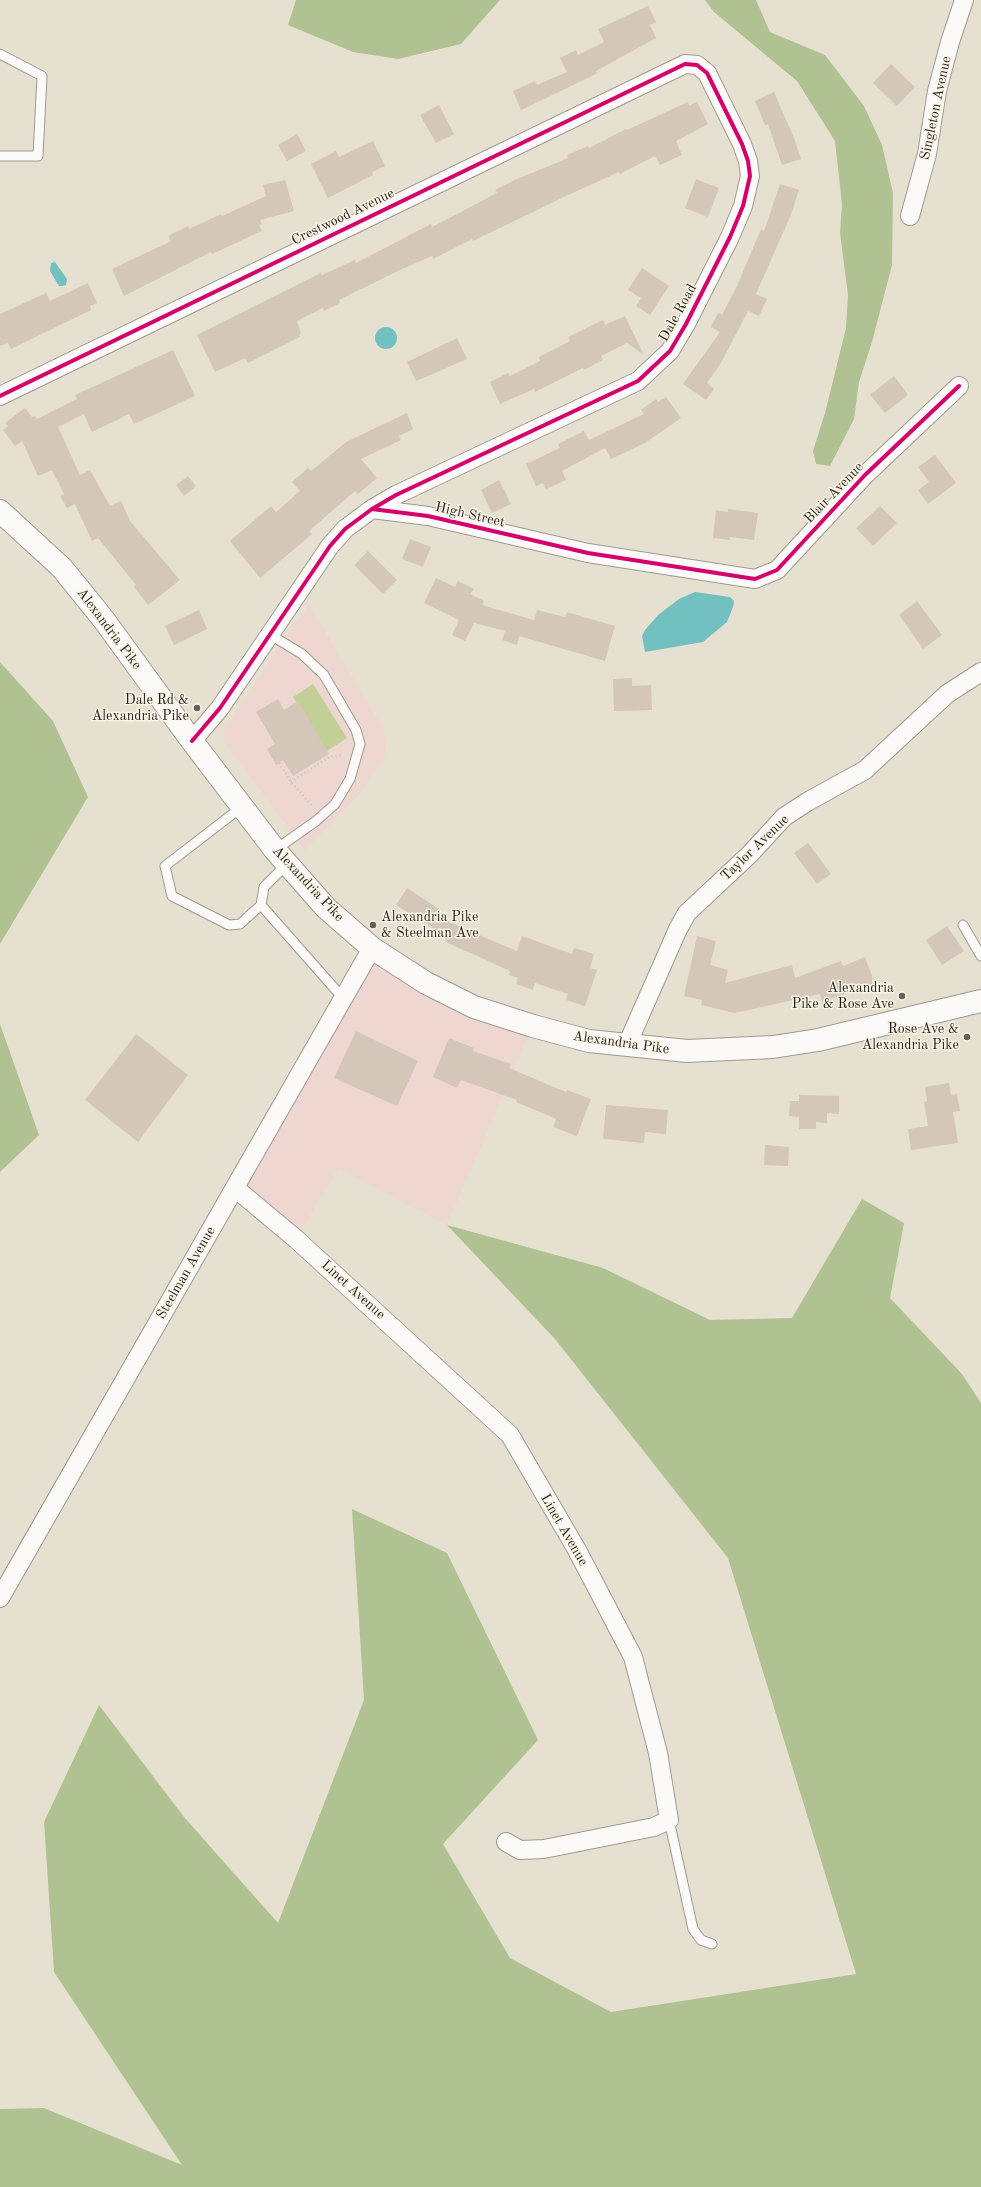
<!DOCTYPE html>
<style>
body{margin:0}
canvas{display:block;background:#e6e0d0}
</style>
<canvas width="981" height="2187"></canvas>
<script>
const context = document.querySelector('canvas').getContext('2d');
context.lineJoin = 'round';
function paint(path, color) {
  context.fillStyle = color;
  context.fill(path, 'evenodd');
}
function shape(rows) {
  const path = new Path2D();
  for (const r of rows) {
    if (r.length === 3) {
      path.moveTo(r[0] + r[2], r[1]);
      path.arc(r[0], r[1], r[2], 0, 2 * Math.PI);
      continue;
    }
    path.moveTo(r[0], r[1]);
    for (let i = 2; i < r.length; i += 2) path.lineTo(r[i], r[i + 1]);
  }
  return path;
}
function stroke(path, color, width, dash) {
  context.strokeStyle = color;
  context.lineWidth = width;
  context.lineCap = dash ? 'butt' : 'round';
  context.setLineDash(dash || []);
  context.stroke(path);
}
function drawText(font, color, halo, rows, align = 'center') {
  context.font = font + ' "Old Standard TT",serif';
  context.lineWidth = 3;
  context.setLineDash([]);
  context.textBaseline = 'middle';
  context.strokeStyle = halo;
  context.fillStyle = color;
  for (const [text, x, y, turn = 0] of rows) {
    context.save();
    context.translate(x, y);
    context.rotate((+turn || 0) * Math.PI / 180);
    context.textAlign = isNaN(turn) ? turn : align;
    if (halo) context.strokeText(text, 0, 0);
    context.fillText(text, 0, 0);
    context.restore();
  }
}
paint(shape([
 [309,604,384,730,386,757,356,798,305,850,223,740,224,730,242,702],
 [372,948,533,1026,447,1225,338,1169,296,1239,235,1188]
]), '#efd7d1');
paint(shape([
 [313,684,347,738,327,751,293,697]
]), '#c2d098');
paint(shape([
 [296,0,500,0,461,44,398,59,353,52,288,25],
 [705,0,756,0,770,32,825,55,864,106,882,145,893,193,892,265,872,342,859,382,854,419,830,466,816,464,813,451,825,413,846,328,848,295,840,233,842,204,835,141,797,81,714,12],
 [0,662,53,721,88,797,0,944],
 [0,1024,39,1135,0,1172],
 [862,1199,904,1223,890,1298,962,1374,981,1403,981,2187,0,2187,0,2109,44,2108,182,2165,54,1972,44,1822,99,1705,184,1817,278,1923,364,1700,352,1509,447,1553,538,1740,443,1844,510,1958,611,2012,856,1974,728,1558,555,1339,447,1225,603,1268,710,1320,792,1318]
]), '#b0c292');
paint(shape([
 [55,262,67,279,66,285,62,286,59,286,50,271,51,263],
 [386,338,11],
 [695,592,730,597,734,601,733,607,727,622,703,642,645,652,642,636,645,630,658,615,679,599]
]), '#73c0c1');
paint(shape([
 [648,6,656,22,650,25,656,38,596,71,597,73,590,77,521,110,513,91,535,81,537,85,567,72,560,58,576,50,578,55,604,42,598,29],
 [891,64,915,87,897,106,873,83],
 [774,92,794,138,801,159,782,165,768,124,765,125,755,101],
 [688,102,689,106,697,102,708,124,676,141,682,155,660,165,656,157,653,157,620,174,619,172,568,195,473,241,472,239,433,259,432,256,402,269,339,300,340,303,324,311,323,308,297,321,301,333,299,335,300,337,248,363,245,358,215,372,197,335,321,273,322,275,355,260,356,263,431,224,432,227,497,193,495,190,515,180,568,158,567,155,588,146,589,148,626,129,627,130],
 [439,105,454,134,436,143,420,115],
 [297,134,306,151,287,161,278,145],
 [373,141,385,166,372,172,373,175,328,198,311,164,336,151,339,157],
 [696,179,719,188,708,217,685,208],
 [285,180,294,211,260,220,262,224,259,225,262,231,212,254,211,252,124,296,112,269,171,241,168,236,188,226,189,229,221,214,222,216,266,196,263,185],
 [780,184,799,190,790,217,756,294,767,299,759,316,748,311,721,363,707,383,714,389,706,400,683,384,720,332,711,327,718,313,722,315,737,286,761,229,764,231],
 [642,268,669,286,650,315,636,306,641,298,628,290],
 [88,283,97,303,90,306,91,310,11,349,8,343,0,346,0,314,46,293,50,301],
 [625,316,644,355,627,343,601,356,603,360,584,370,583,368,535,392,534,389,500,404,490,382,508,373,510,376,540,361,539,357,570,341,568,337,603,320,605,325],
 [457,338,467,359,416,381,407,362],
 [173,350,195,396,134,424,129,414,92,432,84,414,58,427,80,475,90,470,110,506,121,501,130,521,180,580,148,605,134,587,136,585,98,538,92,541,75,504,67,508,60,496,64,494,52,470,38,476,22,441,15,446,3,430,8,426,5,423,25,408,32,417,35,416,37,419,77,399,75,395],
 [894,376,908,395,885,413,870,395],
 [666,397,681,418,645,443,611,459,605,448,562,471,566,480,546,489,543,483,536,486,526,464,560,448,558,444,584,431,589,440,644,414,641,410,656,399,658,402],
 [407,413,413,429,399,436,401,440,361,459,377,478,358,494,355,491,309,531,312,534,260,578,230,541,271,506,276,512,300,491,292,482,308,468,311,471,346,442],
 [935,455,956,483,928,504,918,490,929,482,918,467],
 [188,476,196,486,184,496,176,485],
 [499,480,511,504,492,513,481,490],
 [880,506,897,523,873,546,856,528],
 [728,509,758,513,754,540,730,537,730,540,713,538,716,510,728,512],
 [410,539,431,547,423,567,402,559],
 [368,551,397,580,383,594,354,565],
 [436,578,455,587,458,581,474,589,470,594,484,601,482,605,534,620,537,610,565,617,567,612,615,626,605,661,519,636,517,645,502,640,505,631,474,623,465,641,452,635,459,620,424,603],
 [917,601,942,635,923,649,899,615],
 [199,610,207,629,174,645,165,626],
 [632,678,632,686,651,685,652,710,614,711,613,679],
 [278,699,284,710,298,701,329,754,293,776,283,760,276,765,267,749,275,744,256,712],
 [808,843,831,874,817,884,794,853],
 [407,888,439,909,435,916,517,951,522,936,572,954,574,948,594,954,590,968,597,970,585,1006,566,1000,568,994,535,983,533,990,516,984,518,978,509,975,510,971,446,942,447,940,438,936,439,932,396,905],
 [947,926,964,951,942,965,926,940],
 [697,936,716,941,710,965,728,970,725,983,792,965,795,978,841,961,843,966,865,957,875,984,822,1002,820,994,735,1013,701,1005,702,1000,684,996],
 [356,1031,418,1061,397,1106,334,1078],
 [136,1034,188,1075,138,1142,85,1100],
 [449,1038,474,1048,473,1051,511,1064,509,1068,566,1092,567,1090,591,1099,577,1136,553,1127,556,1119,516,1102,517,1100,461,1080,457,1088,433,1077],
 [949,1083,951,1095,957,1094,960,1111,953,1112,958,1143,911,1150,908,1129,928,1126,924,1102,927,1101,925,1087],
 [799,1095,839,1096,839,1114,827,1113,827,1123,816,1122,816,1129,799,1129,799,1117,789,1116,790,1101,799,1101],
 [606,1105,668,1110,666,1134,645,1132,644,1143,603,1139],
 [765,1145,789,1147,788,1166,764,1165]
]), '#d4c7b9');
const service = shape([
 [0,54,42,76,38,156,0,156],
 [269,634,302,654,324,675,356,730,360,744,350,779,335,804,316,821,275,850],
 [243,806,165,866,172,896,229,925,240,924,261,905],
 [287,864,264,887,261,905,343,998],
 [963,925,981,956],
 [669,1820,693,1929,701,1940,712,1944]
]);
const minor = shape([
 [910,216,927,154,937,91,950,42,964,0],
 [0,396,685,64,697,65,707,73,742,144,748,161,750,176,743,206,730,237,686,324,670,351,638,381,396,495,372,509],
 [192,741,220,708,330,546,345,529,372,509,428,516,588,553,755,579,777,570,865,475,959,386],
 [627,1045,678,929,687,913,750,854,784,817,807,802,865,770,947,694,981,672],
 [235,1188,296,1239,510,1435,577,1550,633,1657,658,1753,669,1820,654,1827,544,1849,520,1850,506,1842],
 [0,1598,372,948]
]);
const primary = shape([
 [0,511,62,568,104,620,192,741,275,850,326,908,372,948,426,983,474,1007,533,1026,589,1041,687,1051,773,1047,818,1040,981,1001]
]);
stroke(service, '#9d9a91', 11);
stroke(minor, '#9d9a91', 20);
stroke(primary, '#9d9a91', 24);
stroke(shape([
 [279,763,291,782,313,807],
 [291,782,329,757,343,755]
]), '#c6c4c1', 2.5, [1, 3]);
stroke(service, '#fbfaf8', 9);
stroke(minor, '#fbfaf8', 18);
stroke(primary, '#fbfaf8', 22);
stroke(shape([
 [0,396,685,64,697,65,707,73,742,144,748,161,750,176,743,206,730,237,686,324,670,351,638,381,396,495,372,509],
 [192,741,220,708,330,546,345,529,372,509,428,516,588,553,755,579,777,570,865,475,959,386]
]), '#d6006c', 4);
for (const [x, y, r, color] of [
 [197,708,4,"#63615b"],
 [373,925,4,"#63615b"],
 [902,996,4,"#63615b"],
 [967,1037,4,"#63615b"]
]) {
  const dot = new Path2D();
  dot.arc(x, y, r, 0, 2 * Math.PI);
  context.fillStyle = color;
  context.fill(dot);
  stroke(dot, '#fcf5e5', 1.5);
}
drawText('14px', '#1c1c1c', '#fcf5e5', [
 ["Singleton Avenue",936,108,-78],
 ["Crestwood Avenue",343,217,-26],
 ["Dale Road",678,313,-61],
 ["Blair Avenue",834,493,-46],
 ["High Street",470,515,13],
 ["Alexandria Pike",109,629,53],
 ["Taylor Avenue",755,848,-44],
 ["Alexandria Pike",308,884,47],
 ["Alexandria Pike",621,1043,8],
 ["Steelman Avenue",186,1273,-60],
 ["Linet Avenue",353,1290,42],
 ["Linet Avenue",564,1530,60]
]);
drawText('14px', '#1c1c1c', '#fcf5e5', [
 ["Dale Rd &",189,700],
 ["Alexandria Pike",189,716],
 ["Alexandria Pike",381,917,"left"],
 ["& Steelman Ave",381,933,"left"],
 ["Alexandria",894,988],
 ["Pike & Rose Ave",894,1004],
 ["Rose Ave &",959,1029],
 ["Alexandria Pike",959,1045]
], 'right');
</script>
